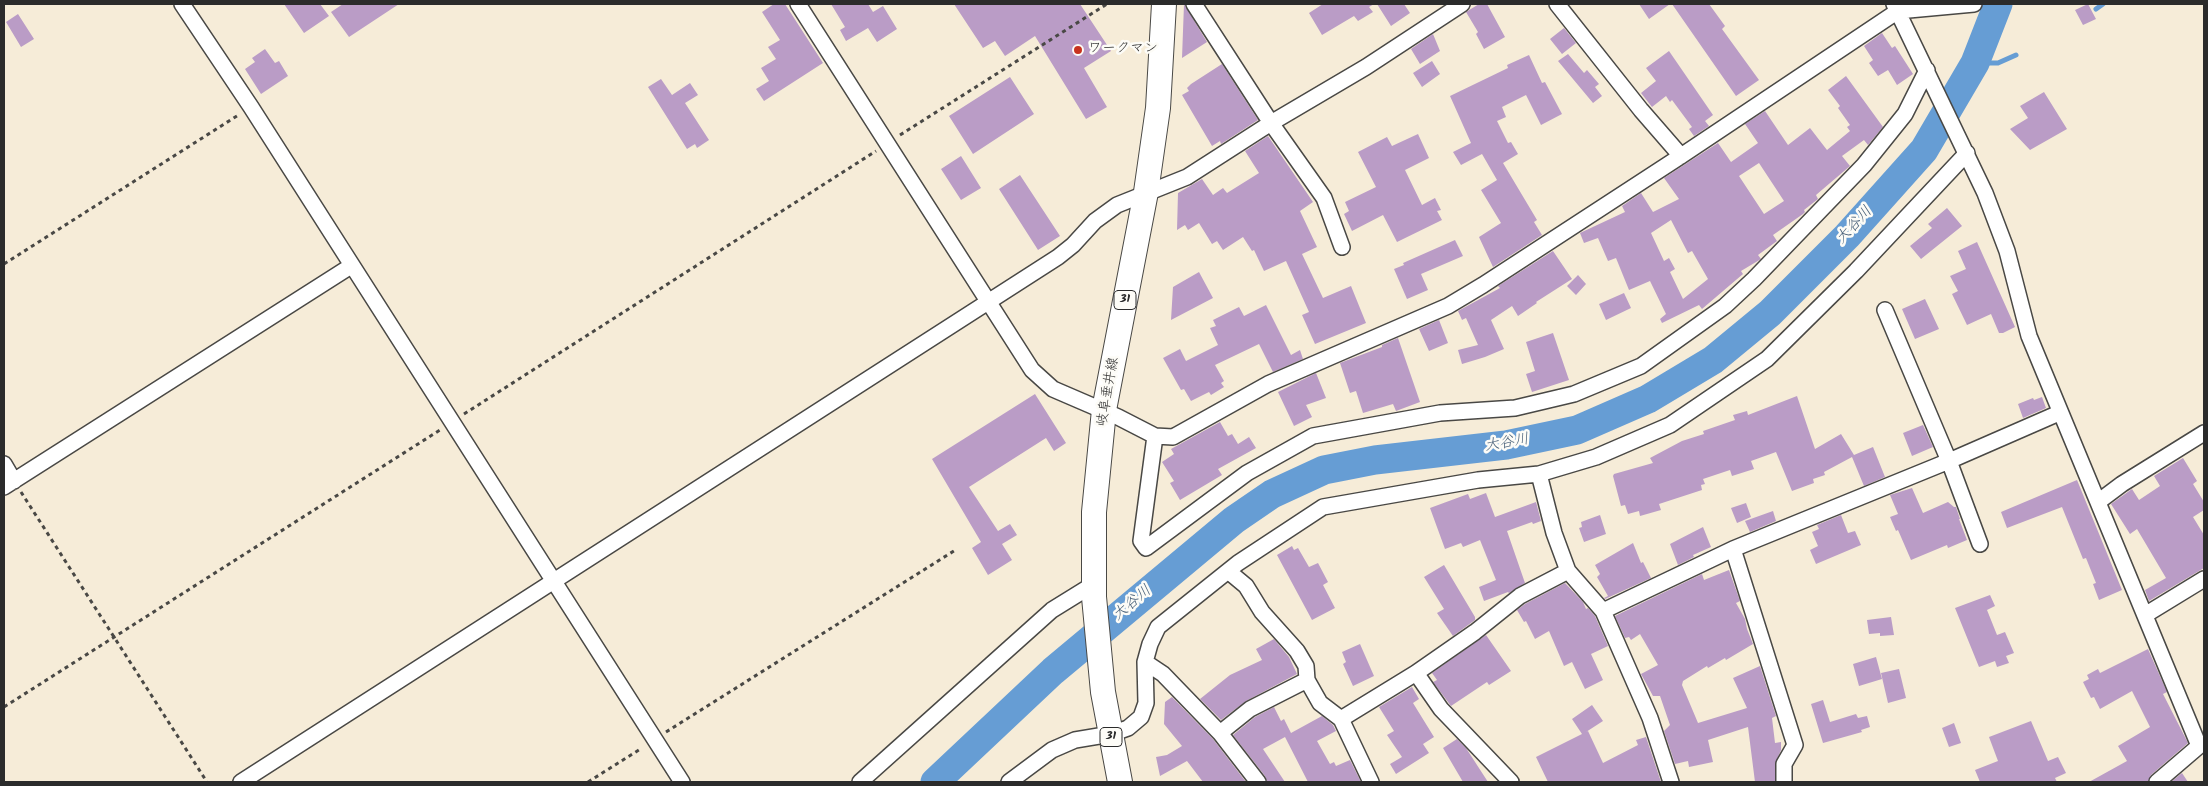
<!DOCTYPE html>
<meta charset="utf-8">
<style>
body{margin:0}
#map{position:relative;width:2208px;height:786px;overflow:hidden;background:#f6ecd8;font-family:Kalam,sans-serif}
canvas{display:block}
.frame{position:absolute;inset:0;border:5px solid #2b2b2b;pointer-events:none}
</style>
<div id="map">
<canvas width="2208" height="786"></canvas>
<div class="frame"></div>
</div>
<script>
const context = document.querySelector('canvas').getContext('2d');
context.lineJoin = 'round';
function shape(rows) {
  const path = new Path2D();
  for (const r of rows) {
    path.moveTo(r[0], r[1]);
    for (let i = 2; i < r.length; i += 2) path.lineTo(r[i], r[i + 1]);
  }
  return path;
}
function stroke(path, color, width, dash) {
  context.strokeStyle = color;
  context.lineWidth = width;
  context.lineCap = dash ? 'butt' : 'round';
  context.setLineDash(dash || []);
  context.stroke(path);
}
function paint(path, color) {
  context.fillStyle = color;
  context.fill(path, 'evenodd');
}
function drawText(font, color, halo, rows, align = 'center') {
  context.font = font + ' Kalam,"Klee One",sans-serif';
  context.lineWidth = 5;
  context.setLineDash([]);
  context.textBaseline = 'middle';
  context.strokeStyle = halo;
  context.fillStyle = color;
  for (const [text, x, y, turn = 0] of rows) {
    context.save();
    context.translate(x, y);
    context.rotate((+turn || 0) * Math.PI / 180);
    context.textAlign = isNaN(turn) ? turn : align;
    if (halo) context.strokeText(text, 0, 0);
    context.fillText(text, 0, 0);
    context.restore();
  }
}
stroke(shape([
 [2096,9,2103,4],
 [1975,63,1998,63,2016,55]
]), '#669dd4', 5);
stroke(shape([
 [935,782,1053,671,1234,520,1272,494,1324,470,1375,460,1506,445,1577,430,1648,399,1713,360,1770,313,1847,236,1924,150,1975,63,1998,4]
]), '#669dd4', 29);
paint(shape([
 [284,4,320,4,329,16,304,33],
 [343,4,399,4,349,37,331,12],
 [774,4,785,4,823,63,764,101,756,89,769,81,761,68,776,59,768,47,780,40,762,12],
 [831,4,868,4,873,12,883,6,897,29,877,42,868,28,846,41,840,30,845,27],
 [954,4,1080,4,1111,51,1084,68,1107,107,1086,119,1035,36,1005,56,995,41,983,48],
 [1184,4,1207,42,1182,58],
 [1323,4,1374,4,1369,7,1373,12,1358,21,1354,16,1322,35,1309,13],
 [1377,4,1404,4,1410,13,1391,26],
 [1479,4,1487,4,1505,37,1484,49,1476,34,1478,32,1466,12],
 [1639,4,1670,4,1649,19],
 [1672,4,1709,4,1725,26,1722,29,1759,80,1736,96],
 [2088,4,2096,19,2083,25,2075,10],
 [18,14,34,39,21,47,6,22],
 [1564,28,1576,43,1562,54,1550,39],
 [1882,33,1892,48,1895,46,1913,74,1897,85,1888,70,1878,76,1869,63,1873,60,1864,46],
 [1433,34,1440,51,1420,64,1411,49],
 [265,49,275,63,279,61,288,76,261,94,245,69,255,62,252,58],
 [1669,51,1713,115,1705,121,1709,126,1694,136,1689,129,1692,127,1672,100,1670,102,1666,96,1652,107,1641,93,1656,81,1646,68],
 [1568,54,1584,73,1587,70,1599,84,1595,87,1602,96,1593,103,1558,61],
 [1529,55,1542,83,1545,82,1562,114,1541,125,1526,95,1502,107,1506,117,1497,121,1508,143,1511,142,1518,154,1503,163,1537,220,1534,222,1542,235,1493,267,1479,237,1501,223,1481,190,1497,180,1482,154,1461,165,1453,152,1471,143,1450,96,1508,68,1507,65],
 [1432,61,1440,74,1422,87,1413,73],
 [1222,64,1258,120,1221,144,1220,141,1212,146,1182,95,1189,91,1187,88,1191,84],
 [1846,76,1883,127,1868,145,1864,140,1842,156,1850,166,1816,195,1818,199,1804,210,1805,212,1803,214,1773,235,1777,241,1758,255,1761,259,1741,271,1743,274,1702,309,1699,305,1662,323,1660,319,1666,314,1650,281,1629,290,1616,258,1608,261,1598,238,1584,243,1580,233,1625,212,1622,206,1641,193,1653,212,1679,199,1664,178,1718,143,1731,162,1758,143,1745,124,1765,111,1788,145,1810,128,1827,150,1850,131,1847,127,1850,125,1838,108,1840,106,1828,90],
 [1759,163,1784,201,1764,214,1739,176],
 [1671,220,1688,253,1692,251,1708,279,1683,299,1670,272,1675,269,1669,258,1664,261,1651,233],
 [1010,77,1034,114,973,154,949,116],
 [661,79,672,95,690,83,698,95,685,103,709,140,697,148,695,144,687,149,648,87],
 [2044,92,2067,129,2030,150,2010,129,2028,118,2020,106],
 [1418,134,1429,158,1405,170,1422,205,1435,198,1441,210,1437,211,1442,220,1397,242,1383,215,1352,231,1344,214,1349,211,1345,202,1376,187,1358,152,1387,137,1392,146],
 [1268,136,1313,202,1300,211,1317,247,1302,254,1323,298,1351,286,1366,323,1315,344,1302,315,1309,312,1286,261,1264,271,1254,250,1252,251,1243,237,1223,250,1217,241,1212,244,1199,223,1188,230,1185,225,1177,230,1178,193,1202,179,1213,195,1223,188,1227,193,1259,173,1245,151],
 [961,156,981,188,961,200,941,169],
 [1020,175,1060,236,1038,250,999,189],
 [1947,208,1962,226,1921,259,1910,246,1932,228,1928,224],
 [1455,240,1463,256,1421,274,1428,290,1407,299,1394,269,1404,265,1403,263],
 [1977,242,2015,327,2003,333,1999,333,1991,314,1967,325,1952,294,1958,291,1950,276,1966,269,1958,251],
 [1553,251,1572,279,1536,302,1537,303,1518,316,1512,306,1491,320,1504,349,1485,357,1462,364,1458,350,1478,345,1466,318,1462,320,1458,311,1500,288,1498,286],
 [1199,272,1213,298,1171,320,1173,287],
 [1578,275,1586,284,1576,295,1567,286],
 [1624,293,1631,308,1606,320,1599,304],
 [1925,299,1939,329,1915,339,1902,309],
 [1266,305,1291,355,1300,350,1303,359,1273,372,1259,344,1215,365,1224,381,1221,383,1224,387,1211,395,1209,392,1191,401,1184,389,1181,390,1163,358,1180,349,1186,361,1218,345,1210,328,1216,326,1213,320,1239,307,1244,316],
 [1439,320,1448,343,1429,351,1419,329],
 [1553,333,1569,380,1532,392,1526,374,1535,371,1526,342],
 [1398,338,1420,402,1396,411,1393,404,1363,413,1356,391,1350,393,1340,363,1382,347,1382,345],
 [1316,373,1326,398,1306,405,1312,417,1294,426,1278,392],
 [1035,394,1066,443,1054,451,1046,438,969,487,998,531,1010,524,1017,535,1002,544,1012,560,988,575,972,548,981,542,932,459],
 [1797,396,1815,449,1841,434,1854,455,1873,447,1885,477,1864,486,1852,457,1824,472,1825,475,1813,479,1814,483,1792,491,1776,452,1751,461,1754,469,1732,476,1730,470,1703,479,1705,484,1701,485,1702,490,1659,504,1661,510,1640,516,1639,511,1628,514,1625,505,1621,506,1613,476,1614,474,1653,463,1650,458,1682,441,1704,434,1703,431,1735,420,1733,415,1747,411,1748,415],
 [2042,397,2046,408,2023,418,2018,404,2033,398,2034,400],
 [1220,422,1228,436,1232,434,1238,444,1249,437,1256,448,1218,469,1222,475,1180,500,1170,483,1174,481,1162,462,1174,454,1171,449],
 [1923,425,1933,447,1912,456,1903,433],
 [2183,458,2197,481,2193,484,2204,502,2204,510,2193,517,2204,535,2204,568,2149,601,2145,590,2166,578,2137,529,2130,534,2111,504,2132,489,2139,500,2160,486,2154,476],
 [2077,480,2122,590,2099,600,2093,584,2096,583,2086,558,2083,559,2062,507,2007,528,2001,512],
 [1912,488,1923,513,1948,502,1954,507,1956,507,1960,519,1959,519,1967,540,1948,548,1947,545,1911,560,1898,530,1896,531,1890,517,1898,514,1890,495],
 [1486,493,1495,517,1536,502,1541,521,1533,524,1532,522,1507,531,1525,583,1509,593,1508,592,1484,601,1479,587,1496,580,1480,540,1463,547,1461,543,1445,549,1430,508,1468,494,1470,499],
 [1746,503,1751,517,1737,523,1731,508],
 [1773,511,1776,521,1750,532,1745,521],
 [1600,515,1606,534,1584,542,1579,528,1582,527,1581,522],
 [1841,515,1848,533,1855,531,1861,545,1816,564,1810,550,1818,546,1812,532,1819,529,1817,525],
 [1703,527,1711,547,1693,555,1694,557,1678,565,1670,544],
 [1633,543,1641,563,1643,562,1651,578,1605,599,1604,598,1608,596,1597,577,1600,574,1595,565],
 [1292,546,1294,550,1298,548,1309,567,1318,563,1328,582,1323,585,1335,608,1312,620,1277,555],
 [1444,565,1475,617,1475,620,1453,636,1437,613,1444,609,1424,577],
 [1729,570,1740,601,1736,603,1745,619,1747,629,1753,644,1726,660,1725,658,1708,668,1707,666,1683,681,1682,685,1698,723,1747,708,1733,678,1760,666,1776,716,1772,718,1775,743,1781,742,1781,750,1775,764,1775,782,1755,782,1748,727,1708,740,1713,762,1689,767,1688,761,1675,764,1664,731,1670,725,1660,696,1653,696,1641,674,1658,665,1640,634,1631,640,1629,637,1625,638,1615,616,1702,574,1704,580],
 [1565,583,1583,602,1586,609,1588,608,1595,616,1608,646,1591,654,1603,680,1585,689,1572,662,1564,666,1549,631,1535,639,1526,621,1524,622,1517,610,1525,604],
 [1990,595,1995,606,1987,610,1997,635,2005,632,2014,653,2006,656,2009,663,1997,667,1995,661,1979,667,1955,608],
 [1891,617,1894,635,1880,636,1880,633,1869,634,1867,620],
 [1486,635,1511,671,1489,685,1487,682,1451,706,1433,682,1437,680,1432,673],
 [1274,639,1289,657,1297,674,1246,701,1221,720,1200,699,1230,675,1262,660,1256,649],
 [1360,644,1374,676,1353,686,1343,664,1346,662,1342,652],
 [2148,649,2167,692,2163,694,2188,743,2151,775,2148,782,2089,782,2127,761,2118,746,2150,727,2132,691,2100,709,2094,697,2091,698,2083,682,2089,679,2087,675,2098,669,2100,673],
 [1876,657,1882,679,1859,686,1853,664],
 [1899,669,1906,698,1888,703,1881,673],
 [1412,687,1419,699,1413,703,1434,737,1423,744,1429,753,1396,774,1390,764,1402,757,1387,735,1394,731,1379,707],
 [1172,697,1213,739,1246,782,1203,782,1187,761,1160,776,1156,757,1167,755,1182,746,1164,724,1165,702],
 [1823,700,1830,722,1856,714,1858,718,1867,716,1870,727,1861,730,1862,732,1823,743,1811,704],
 [1592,705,1603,721,1586,732,1588,731,1603,763,1638,745,1636,740,1646,737,1661,782,1548,782,1536,757,1582,734,1572,719],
 [1274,707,1281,721,1284,719,1291,733,1322,716,1333,725,1336,731,1317,741,1330,764,1334,762,1336,766,1350,760,1361,782,1308,782,1285,737,1263,749,1285,782,1267,782,1265,776,1233,735,1255,717],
 [2031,721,2048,761,2058,757,2066,773,2055,778,2057,782,1980,782,1975,770,1998,761,1989,737],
 [1954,723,1961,743,1949,747,1942,728],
 [1457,739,1466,748,1488,782,1463,782,1443,748],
 [2182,773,2188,782,2171,782]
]), '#ba9cc6');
const street = shape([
 [182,4,251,107,682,782],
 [798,4,1032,370,1053,389,1118,417,1155,436,1173,437,1268,384,1448,306,1483,285,1681,156,1898,11,1974,4],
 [1194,4,1271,123,1324,198,1342,247],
 [1557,4,1641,110,1681,156],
 [1894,4,1985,193,2007,251,2029,336,2199,746],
 [1885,310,1949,461,1980,544],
 [1155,436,1141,541,1146,548,1247,473,1313,436,1440,413,1515,408,1574,394,1641,366,1725,306,1754,279,1864,165,1905,114,1927,70],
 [4,464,14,481],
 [1539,474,1554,533,1568,571,1603,611,1650,718,1671,782],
 [4,487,351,266],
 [2098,502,2122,484,2204,433],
 [1733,549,1795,745,1784,764,1784,782],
 [1228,571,1246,586,1262,612,1297,651,1306,666,1307,680,1320,703,1341,719,1416,673,1475,632,1520,596,1568,571],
 [1603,611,1733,549,1949,461,2059,413],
 [2145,615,2204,579],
 [1145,662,1150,644,1158,627,1238,563,1323,507,1478,480,1539,474,1596,457,1670,425,1767,359,1856,271,1967,153],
 [1416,673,1441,709,1511,782],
 [1341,719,1371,782],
 [1220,733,1250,709,1307,680],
 [241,782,1058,257,1073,245,1095,221,1117,205,1187,177,1271,123,1366,67,1462,4],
 [860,782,1052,610,1094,584],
 [1009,782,1052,750,1075,740,1111,734,1128,728,1141,717,1146,703,1145,662,1163,674,1220,733,1258,782],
 [2157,782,2199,746,2204,744]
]);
const primary = shape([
 [1120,782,1103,692,1094,597,1094,512,1104,410,1146,192,1158,108,1164,4]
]);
stroke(street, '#494845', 18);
stroke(primary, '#494845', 26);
stroke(shape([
 [900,135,1107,4],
 [4,264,240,114],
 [464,414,876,151],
 [21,492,207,782],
 [4,707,440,430],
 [666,732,957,549],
 [588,782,642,748]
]), '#494845', 3, [4, 4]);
stroke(street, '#fff', 15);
stroke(primary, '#fff', 24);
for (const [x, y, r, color] of [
 [1078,50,5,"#c8321e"]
]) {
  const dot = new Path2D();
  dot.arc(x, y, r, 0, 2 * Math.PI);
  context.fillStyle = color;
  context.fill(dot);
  stroke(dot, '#fdfcf7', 2);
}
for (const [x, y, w] of [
 [1125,300,22],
 [1111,737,22]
]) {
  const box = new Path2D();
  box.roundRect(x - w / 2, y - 9.5, w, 19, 4);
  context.fillStyle = '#fdfcf7';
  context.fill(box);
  stroke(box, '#2b2b2b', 1);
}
drawText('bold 12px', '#2b2b2b', null, [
 ["31",1125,300],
 ["31",1111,737]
]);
drawText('14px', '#2b2b2b', '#fdfcf7', [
 ["ワークマン",1088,50]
], 'left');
drawText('14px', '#2b2b2b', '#fdfcf7', [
 ["岐阜垂井線",1109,392,-80]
]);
drawText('italic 15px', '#465e77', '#fdfcf7', [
 ["大谷川",1855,226,-47],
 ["大谷川",1507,444,-10],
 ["大谷川",1133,604,-40]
]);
</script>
